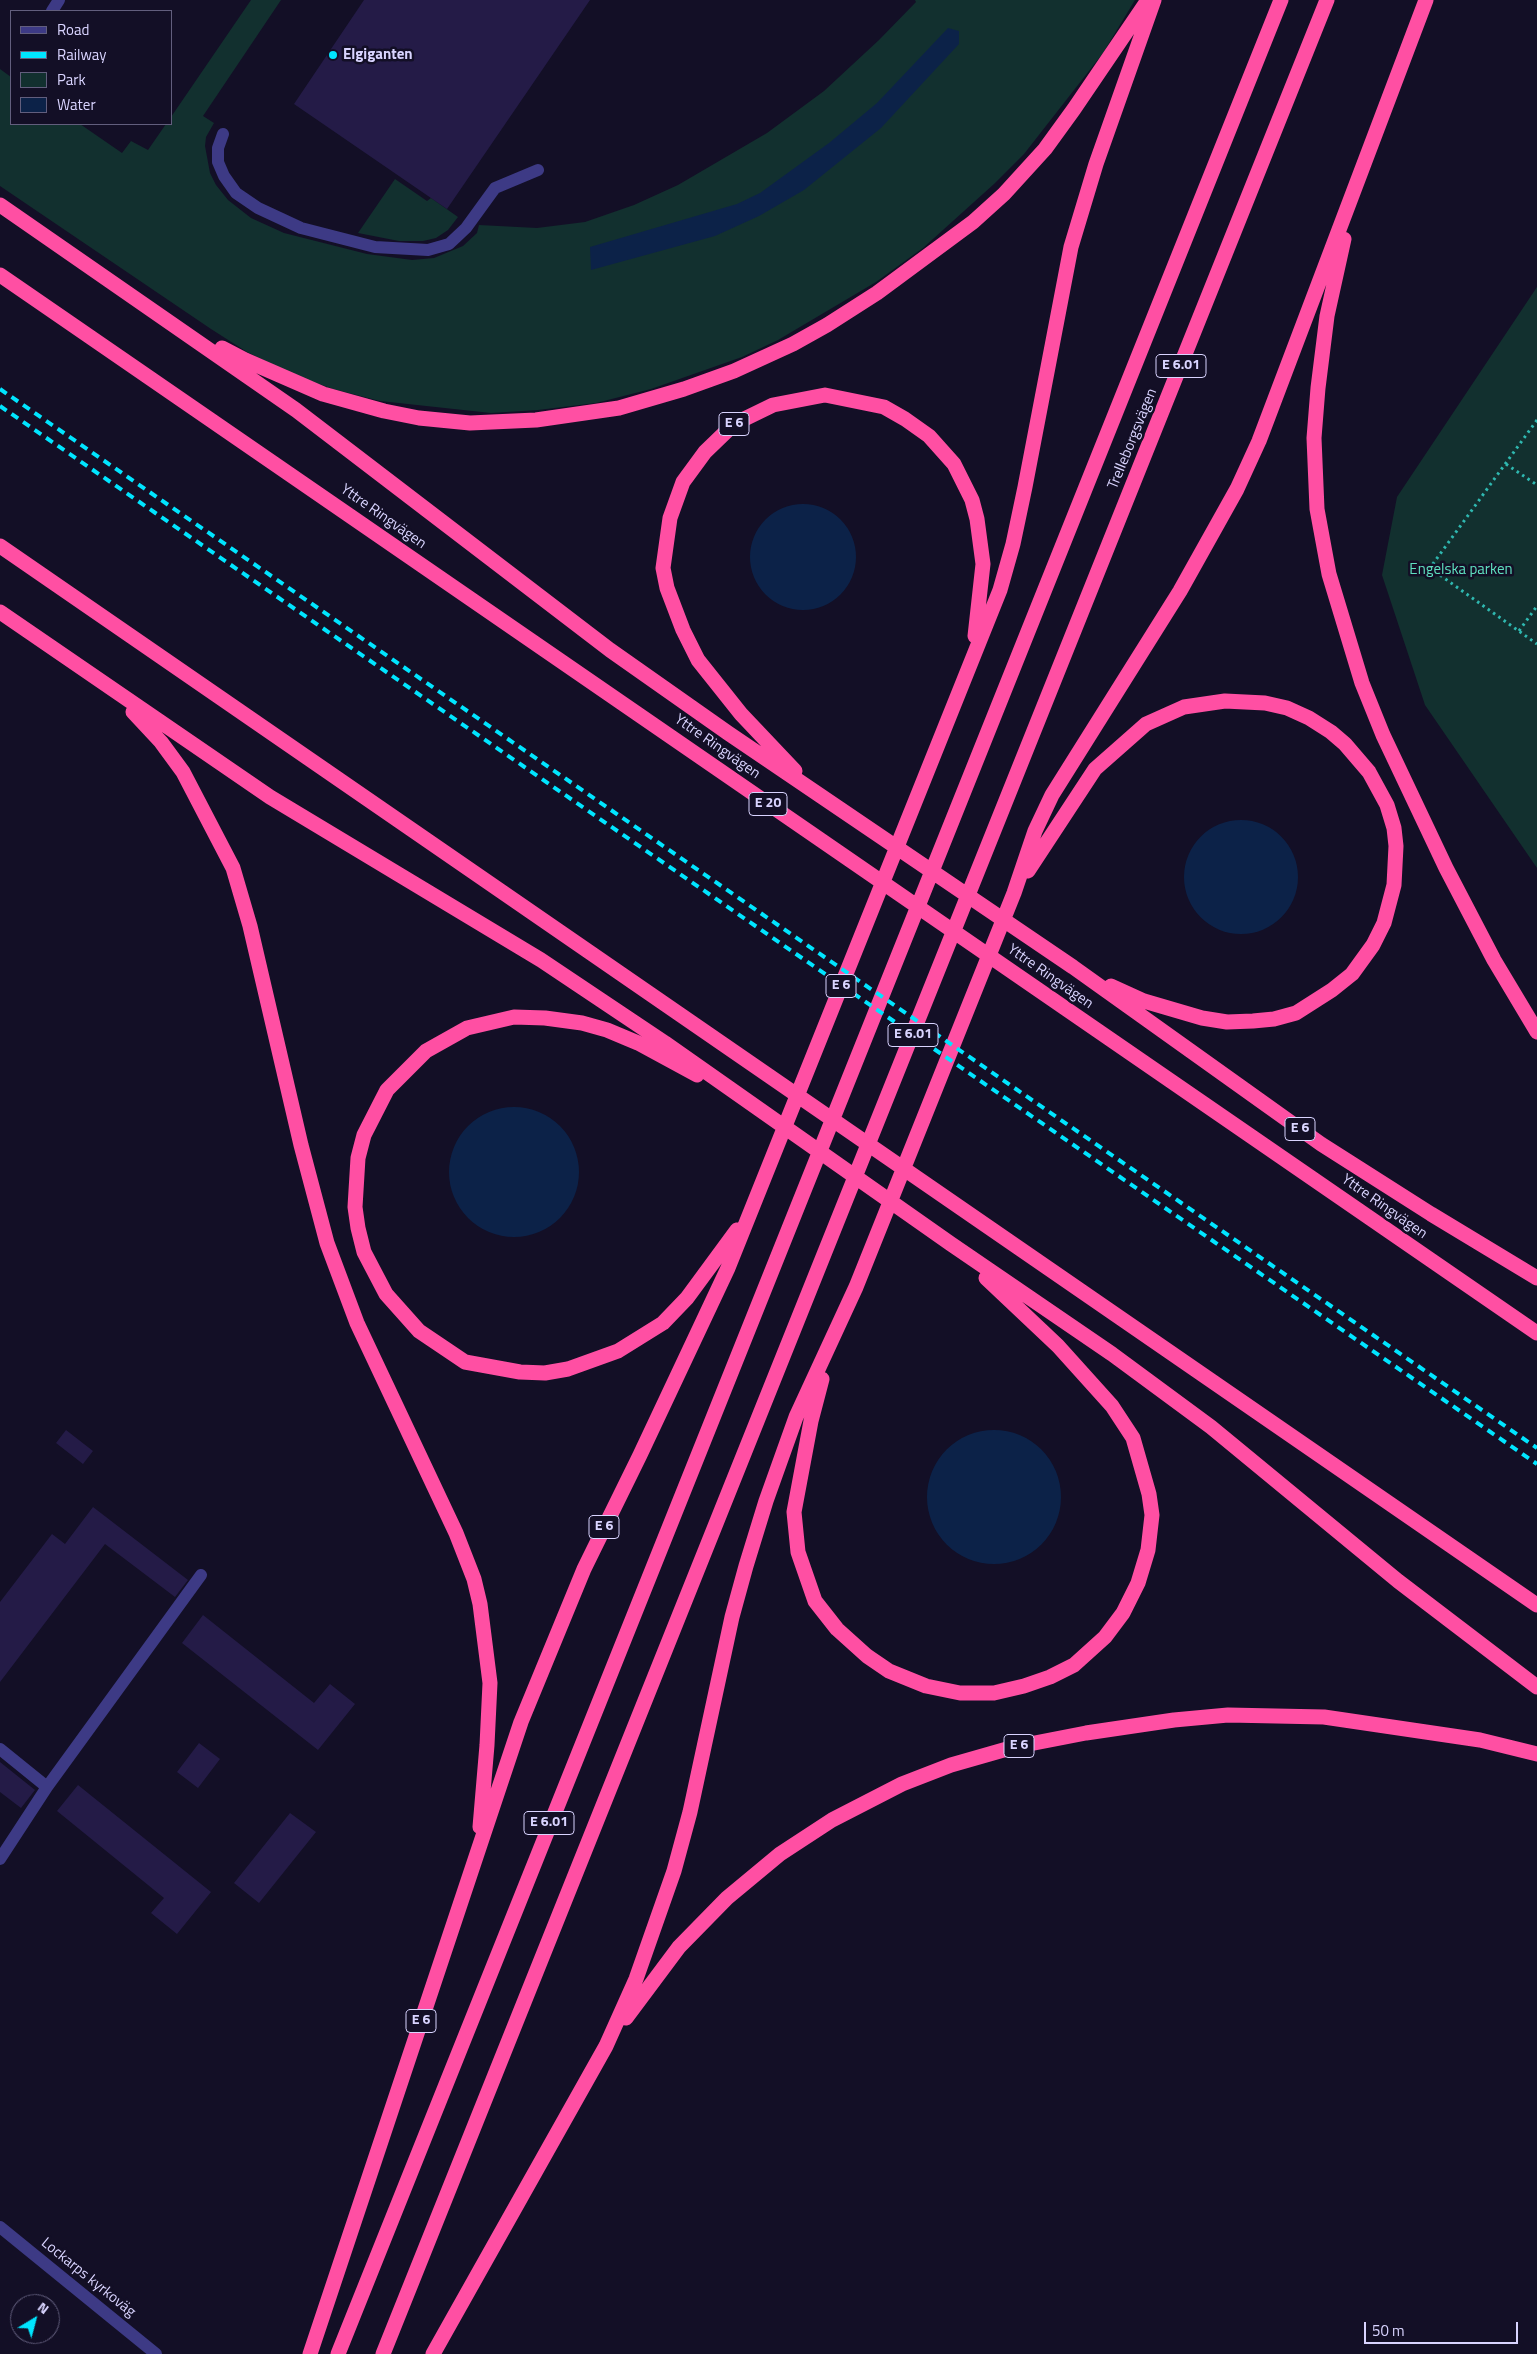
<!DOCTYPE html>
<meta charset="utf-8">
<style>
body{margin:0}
#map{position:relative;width:1537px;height:2354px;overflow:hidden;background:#130f26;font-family:"Titillium Web",sans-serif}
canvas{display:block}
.legend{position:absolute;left:10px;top:10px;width:162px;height:115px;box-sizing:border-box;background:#130f26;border:1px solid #625e7d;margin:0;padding:6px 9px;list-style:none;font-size:15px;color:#d9d4ff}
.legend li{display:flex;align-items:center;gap:10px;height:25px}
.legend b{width:25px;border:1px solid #625e7d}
.north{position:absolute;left:10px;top:2294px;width:50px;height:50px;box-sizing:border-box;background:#130f26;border:1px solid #625e7d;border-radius:50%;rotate:37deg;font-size:14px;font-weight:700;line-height:20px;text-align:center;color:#d9d4ff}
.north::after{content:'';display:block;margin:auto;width:18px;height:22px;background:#00e5ff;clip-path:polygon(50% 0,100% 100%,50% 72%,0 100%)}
.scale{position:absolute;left:1364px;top:2322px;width:154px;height:22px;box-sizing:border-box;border:2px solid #d9d4ff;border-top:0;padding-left:6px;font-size:15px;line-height:18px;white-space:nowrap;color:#d9d4ff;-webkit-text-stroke:4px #130f26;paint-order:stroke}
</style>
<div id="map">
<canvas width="1537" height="2354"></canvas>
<ul class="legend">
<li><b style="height:6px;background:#3d3a85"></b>Road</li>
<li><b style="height:6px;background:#00e5ff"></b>Railway</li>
<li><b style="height:14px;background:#12302f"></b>Park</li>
<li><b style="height:14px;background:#0c2248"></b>Water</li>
</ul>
<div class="north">N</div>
<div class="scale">50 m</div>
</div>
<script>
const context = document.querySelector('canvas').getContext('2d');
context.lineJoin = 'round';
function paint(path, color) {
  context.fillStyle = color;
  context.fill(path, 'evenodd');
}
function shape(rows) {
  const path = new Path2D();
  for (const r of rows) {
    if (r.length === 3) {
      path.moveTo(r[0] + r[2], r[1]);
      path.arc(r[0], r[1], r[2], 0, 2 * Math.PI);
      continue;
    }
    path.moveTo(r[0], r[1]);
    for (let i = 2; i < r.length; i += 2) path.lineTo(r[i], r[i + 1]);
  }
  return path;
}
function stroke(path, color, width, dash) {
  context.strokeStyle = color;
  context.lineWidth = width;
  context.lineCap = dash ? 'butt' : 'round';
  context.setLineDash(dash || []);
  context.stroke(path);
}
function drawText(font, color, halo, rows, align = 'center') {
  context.font = font + ' "Titillium Web",sans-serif';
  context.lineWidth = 5;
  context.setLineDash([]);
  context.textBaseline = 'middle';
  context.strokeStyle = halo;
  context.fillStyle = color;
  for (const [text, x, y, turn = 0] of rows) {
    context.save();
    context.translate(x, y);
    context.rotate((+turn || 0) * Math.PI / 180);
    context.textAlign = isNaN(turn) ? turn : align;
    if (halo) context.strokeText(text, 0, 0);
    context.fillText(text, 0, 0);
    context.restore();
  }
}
paint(shape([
 [251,0,281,0,203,116,214,123,206,137,205,146,210,173,216,185,228,200,251,218,284,233,367,254,412,260,434,258,463,246,477,233,479,225,537,228,585,222,634,205,678,185,767,133,824,91,879,40,916,2,915,0,1135,0,1103,53,1024,154,994,184,923,248,876,282,778,340,742,357,651,389,596,403,538,410,491,413,380,401,333,389,297,376,247,352,211,329,0,186,0,69,11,77,11,124,80,124,122,153,131,141,148,150,166,124,171,124,171,117],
 [395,179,427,201,431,198,458,217,448,230,436,238,423,241,399,241,358,233],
 [1537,287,1537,868,1425,705,1382,575,1397,497]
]), '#12302f');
paint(shape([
 [948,28,959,31,959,44,881,128,804,190,759,216,715,236,591,270,590,247,737,204,760,193,829,143,877,103],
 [803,557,53],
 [1241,877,57],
 [514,1172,65],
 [994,1497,67]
]), '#0c2248');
paint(shape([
 [364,0,590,0,447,209,294,104],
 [66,1430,93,1451,83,1464,56,1443],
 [93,1507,188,1580,175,1597,105,1544,0,1682,0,1602,52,1534,65,1544],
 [203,1615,314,1703,330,1684,355,1704,318,1750,182,1643],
 [199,1743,220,1759,198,1788,177,1772],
 [0,1762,35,1790,21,1808,0,1792],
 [78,1785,211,1892,177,1934,151,1913,164,1898,57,1811],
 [290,1813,316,1832,259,1903,234,1883]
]), '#241b47');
stroke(shape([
 [1537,420,1430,568,1537,644],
 [1506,464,1537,485],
 [1519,631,1537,606]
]), '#2fb8b0', 3, [2.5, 4]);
stroke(shape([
 [52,11,59,0],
 [223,134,218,148,218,162,224,176,236,193,258,208,301,228,375,247,428,250,449,244,466,228,495,188,538,170],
 [0,1749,47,1787,201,1575],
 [0,1859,47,1787],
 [0,2227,156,2354]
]), '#3d3a85', 12);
stroke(shape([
 [0,205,296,410,610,650,728,733,1073,967,1321,1144,1431,1214,1537,1278],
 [1344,239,1327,316,1318,388,1314,438,1317,509,1329,574,1362,683,1383,735,1446,868,1494,960,1537,1032],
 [0,275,1537,1333],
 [222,348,245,360,323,394,384,411,419,418,470,423,536,420,619,408,684,389,734,371,793,344,827,325,877,293,973,222,1004,194,1045,149,1074,109,1148,0],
 [0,546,1537,1605],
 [0,612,270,797,541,960,665,1043,951,1244,1112,1354,1211,1427,1398,1581,1537,1687],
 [133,712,161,742,183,772,233,868,250,926,301,1145,327,1243,357,1323,456,1533,474,1579,480,1604,490,1683,487,1745,480,1827],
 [795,771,741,714,698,660,683,630,667,588,663,568,670,518,683,482,705,452,734,424,773,405,825,395,884,407,905,419,929,436,954,464,972,500,977,519,983,564,975,636],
 [1028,871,1095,769,1146,724,1184,707,1225,701,1265,703,1287,708,1309,718,1331,732,1345,744,1369,772,1387,805,1394,828,1396,846,1394,885,1384,923,1373,945,1352,974,1332,990,1296,1013,1274,1019,1253,1021,1227,1022,1202,1018,1144,1001,1111,986],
 [697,1075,638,1043,607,1030,582,1023,545,1018,514,1017,467,1028,426,1051,387,1090,364,1135,358,1158,355,1207,358,1228,364,1252,386,1294,419,1331,465,1362,520,1372,545,1373,568,1369,618,1351,663,1323,687,1298,737,1230],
 [822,1379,811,1421,794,1512,798,1552,815,1601,837,1629,867,1656,889,1671,926,1686,960,1693,994,1693,1024,1686,1050,1677,1074,1665,1105,1637,1123,1613,1138,1583,1148,1550,1152,1515,1149,1494,1133,1438,1112,1406,1058,1346,986,1278],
 [626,2018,679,1947,727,1898,780,1854,832,1820,902,1784,951,1765,1014,1747,1086,1733,1174,1720,1228,1715,1324,1717,1480,1740,1537,1754],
 [310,2354,521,1722,584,1569,640,1455,728,1268,1000,590,1013,544,1025,487,1071,247,1096,164,1154,0],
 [338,2354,1281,0],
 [383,2354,1327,0],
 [433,2354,606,2046,636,1979,674,1871,690,1812,732,1617,746,1566,766,1501,796,1417,856,1287,1014,893,1035,831,1052,795,1180,591,1237,489,1259,441,1426,0]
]), '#ff4fa3', 15);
stroke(shape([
 [0,389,1537,1448],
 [0,406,1537,1464]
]), '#00e5ff', 4, [8, 6]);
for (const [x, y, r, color] of [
 [333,55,5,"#00e5ff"]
]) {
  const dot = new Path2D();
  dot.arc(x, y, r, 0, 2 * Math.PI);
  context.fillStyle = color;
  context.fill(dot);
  stroke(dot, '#130f26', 2);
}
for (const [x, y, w] of [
 [1181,366,50],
 [734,424,30],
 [768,804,38],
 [841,986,30],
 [913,1035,50],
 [1300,1129,30],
 [604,1527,30],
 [1019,1746,30],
 [549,1823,50],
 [421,2021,30]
]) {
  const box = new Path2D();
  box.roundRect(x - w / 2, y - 11.5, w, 23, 4);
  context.fillStyle = '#130f26';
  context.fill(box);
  stroke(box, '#d9d4ff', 1);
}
drawText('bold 14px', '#d9d4ff', null, [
 ["E 6.01",1181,366],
 ["E 6",734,424],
 ["E 20",768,804],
 ["E 6",841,986],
 ["E 6.01",913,1035],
 ["E 6",1300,1129],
 ["E 6",604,1527],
 ["E 6",1019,1746],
 ["E 6.01",549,1823],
 ["E 6",421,2021]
]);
drawText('bold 15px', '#d9d4ff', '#130f26', [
 ["Elgiganten",343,55]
], 'left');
drawText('15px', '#d9d4ff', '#130f26', [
 ["Trelleborgsvägen",1133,439,-68],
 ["Yttre Ringvägen",383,517,35],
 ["Yttre Ringvägen",717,747,35],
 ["Yttre Ringvägen",1050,977,35],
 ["Yttre Ringvägen",1384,1207,35],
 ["Lockarps kyrkoväg",88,2278,39]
]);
drawText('15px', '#5fe0c0', '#130f26', [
 ["Engelska parken",1461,570]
]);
</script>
